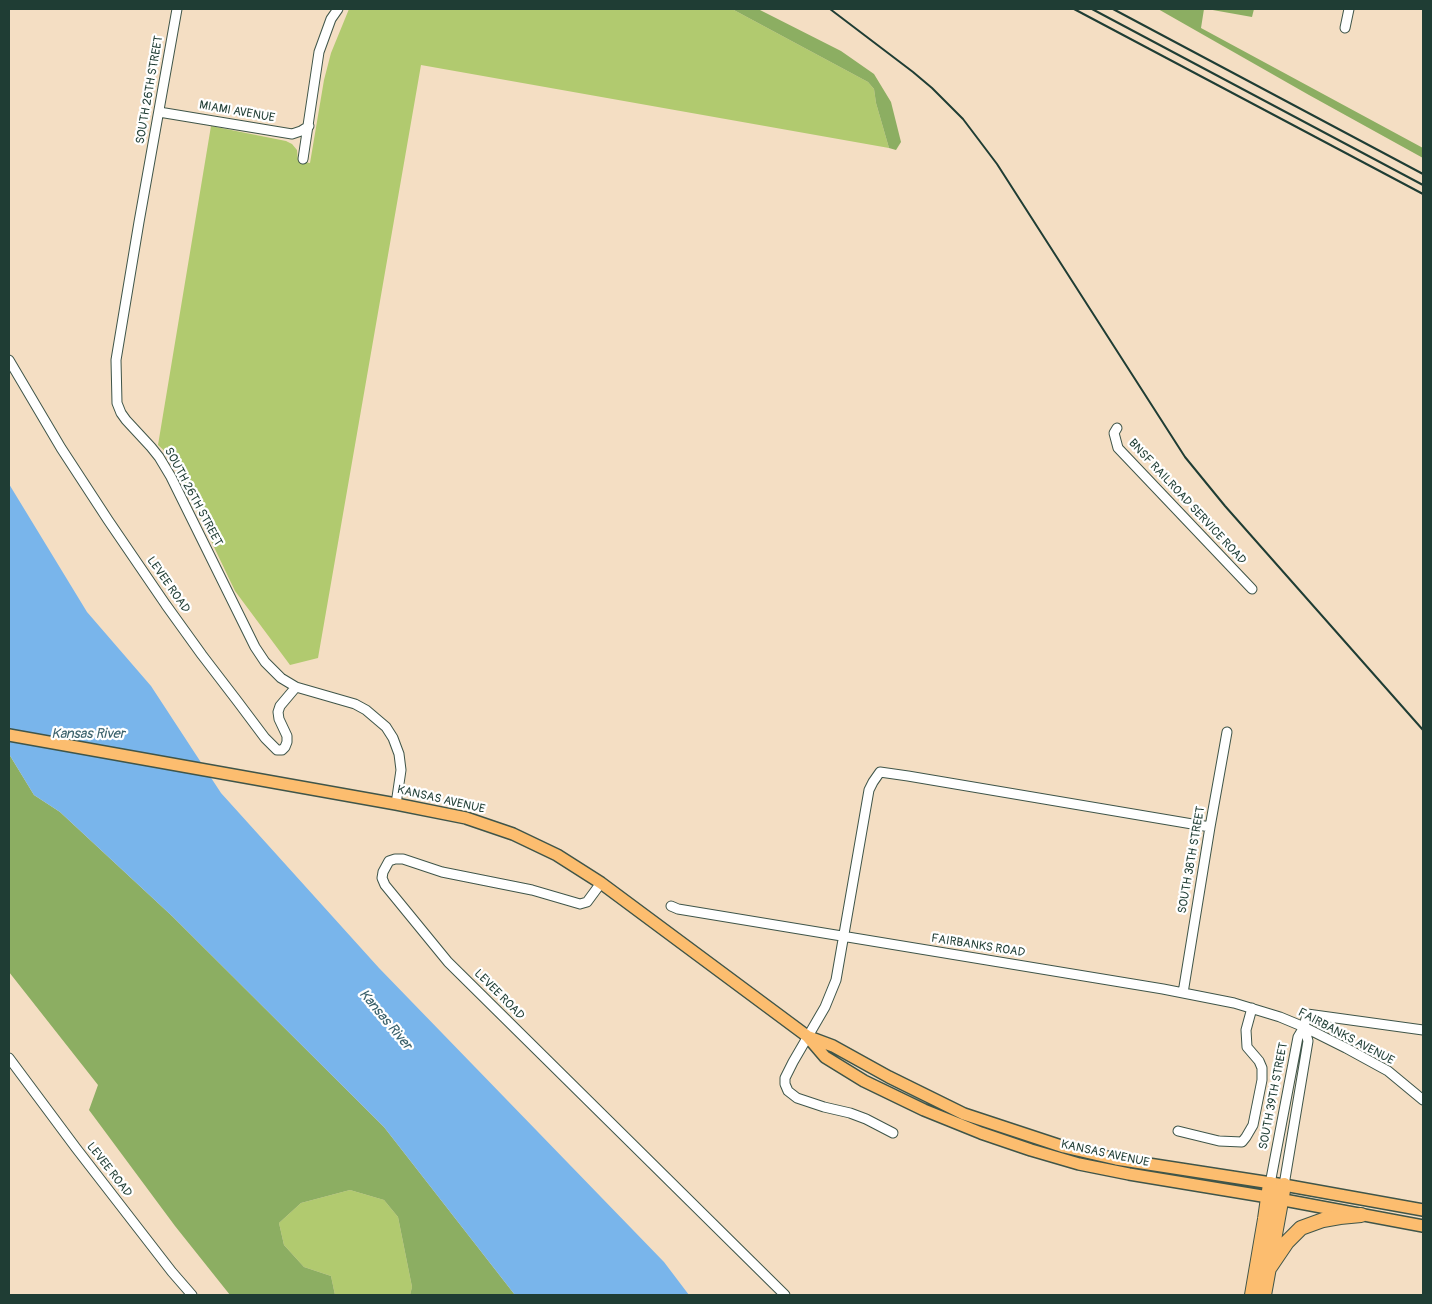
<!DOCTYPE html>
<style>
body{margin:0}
#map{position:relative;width:1432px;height:1304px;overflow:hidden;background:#f4dec3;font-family:Pangolin,sans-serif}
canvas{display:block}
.frame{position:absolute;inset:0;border:10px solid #1f3d34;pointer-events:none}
</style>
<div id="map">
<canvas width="1432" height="1304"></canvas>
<div class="frame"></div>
</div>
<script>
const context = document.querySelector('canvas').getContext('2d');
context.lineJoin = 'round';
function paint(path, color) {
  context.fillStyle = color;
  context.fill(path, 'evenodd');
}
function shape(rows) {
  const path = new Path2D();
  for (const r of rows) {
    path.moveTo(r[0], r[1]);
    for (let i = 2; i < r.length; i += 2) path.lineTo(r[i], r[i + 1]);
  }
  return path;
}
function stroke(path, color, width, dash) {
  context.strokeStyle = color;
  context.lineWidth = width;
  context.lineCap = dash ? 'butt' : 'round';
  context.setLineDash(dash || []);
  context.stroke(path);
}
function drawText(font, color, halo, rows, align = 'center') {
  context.font = font + ' Pangolin,sans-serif';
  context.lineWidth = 4.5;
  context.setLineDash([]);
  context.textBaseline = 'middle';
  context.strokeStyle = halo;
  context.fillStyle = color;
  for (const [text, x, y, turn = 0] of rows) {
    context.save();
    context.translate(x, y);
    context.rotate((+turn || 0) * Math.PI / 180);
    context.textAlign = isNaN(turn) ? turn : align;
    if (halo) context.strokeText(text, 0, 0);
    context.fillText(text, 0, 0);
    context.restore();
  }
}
paint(shape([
 [349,9,732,9,868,82,874,89,876,103,889,148,421,65,318,658,290,665,235,591,171,457,158,445,211,126,286,141,292,144,297,150,298,161,310,163,324,80,331,53],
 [350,1190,384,1200,398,1217,412,1287,410,1295,335,1295,331,1276,304,1267,284,1245,279,1223,301,1203]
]), '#b1ca6f');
paint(shape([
 [732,9,758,9,841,51,874,74,891,102,901,142,896,150,889,148,876,103,874,89,868,82],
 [1158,9,1204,9,1201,28,1423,148,1423,158,1309,95],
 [1207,9,1254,9,1252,17],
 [9,754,34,795,60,812,172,916,384,1127,515,1295,410,1295,412,1287,398,1217,384,1200,350,1190,301,1203,279,1223,284,1245,304,1267,331,1276,335,1295,230,1295,175,1226,89,1110,98,1085,9,972]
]), '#8cae62');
paint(shape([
 [9,484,87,612,151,686,221,793,379,968,664,1262,689,1295,515,1295,384,1127,172,916,60,812,34,795,9,754]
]), '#79b5eb');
const minor = shape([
 [177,9,139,222,116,360,117,403,121,413,126,420,151,447,159,457,171,477,255,647,265,662,281,678,296,687,355,704,366,710,386,727,393,738,399,754,401,770,396,804],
 [1345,28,1349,9],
 [159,112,292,134,301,131,309,126],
 [303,159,319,52,331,19,338,9],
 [9,360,61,448,108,520,166,605,202,655,238,702,265,738,277,750,282,750,285,747,287,742,287,736,279,719,278,712,280,706,296,687],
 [1117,428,1114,433,1118,448,1252,589],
 [601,883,587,902,580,904,532,890,442,872,403,859,395,859,389,861,383,872,382,878,385,885,448,962,785,1295],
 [671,906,678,909,1163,989,1234,1003,1280,1017,1304,1027,1346,1048,1388,1071,1423,1100],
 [1183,993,1210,827,1227,732],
 [9,1058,76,1148,172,1272,192,1295],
 [1178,1131,1219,1141,1242,1142,1246,1137,1253,1125,1262,1080,1262,1068,1259,1061,1247,1047,1246,1030,1252,1008],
 [893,1133,866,1119,850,1113,824,1107,797,1098,788,1091,785,1084,785,1078,793,1062,825,1007,836,980,869,790,873,782,880,772,908,776,1210,827],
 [1270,1184,1298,1037,1304,1027,1307,1014,1423,1030],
 [1284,1185,1308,1041,1304,1027]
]);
const major = shape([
 [9,735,396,804,466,818,513,834,557,855,601,883,807,1036,825,1057,864,1081,924,1110,981,1133,1031,1150,1079,1164,1129,1174,1268,1197,1423,1226],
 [809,1037,833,1046,889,1077,964,1114,1064,1147,1116,1159,1284,1185,1423,1210]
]);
const highway = shape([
 [1268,1270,1287,1242,1301,1228,1323,1220,1340,1217,1361,1215],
 [1252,1295,1265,1219,1270,1184],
 [1264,1295,1284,1185]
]);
stroke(minor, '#3f5549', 11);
stroke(major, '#3f5549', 14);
stroke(highway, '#3f5549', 16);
stroke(minor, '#fff', 9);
stroke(major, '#fcbd6f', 11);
stroke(highway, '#fcbd6f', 14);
stroke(shape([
 [830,9,913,72,932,88,963,119,997,164,1185,457,1225,506,1423,730],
 [1074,9,1423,194],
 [1092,9,1423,185],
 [1113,9,1423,174]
]), '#1f3d34', 2);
drawText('12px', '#1f3d34', '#fff', [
 ["SOUTH 26TH STREET",150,90,-80],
 ["MIAMI AVENUE",237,112,10],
 ["SOUTH 26TH STREET",193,497,62],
 ["BNSF RAILROAD SERVICE ROAD",1187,502,47],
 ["LEVEE ROAD",168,585,55],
 ["KANSAS AVENUE",441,800,13],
 ["SOUTH 38TH STREET",1192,860,-80],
 ["FAIRBANKS ROAD",978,946,9],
 ["LEVEE ROAD",499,995,45],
 ["FAIRBANKS AVENUE",1346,1037,28],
 ["SOUTH 39TH STREET",1274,1096,-79],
 ["KANSAS AVENUE",1105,1154,12],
 ["LEVEE ROAD",109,1170,52]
]);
drawText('italic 14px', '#3a616b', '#fff', [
 ["Kansas River",88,734],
 ["Kansas River",385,1020,50]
]);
</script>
